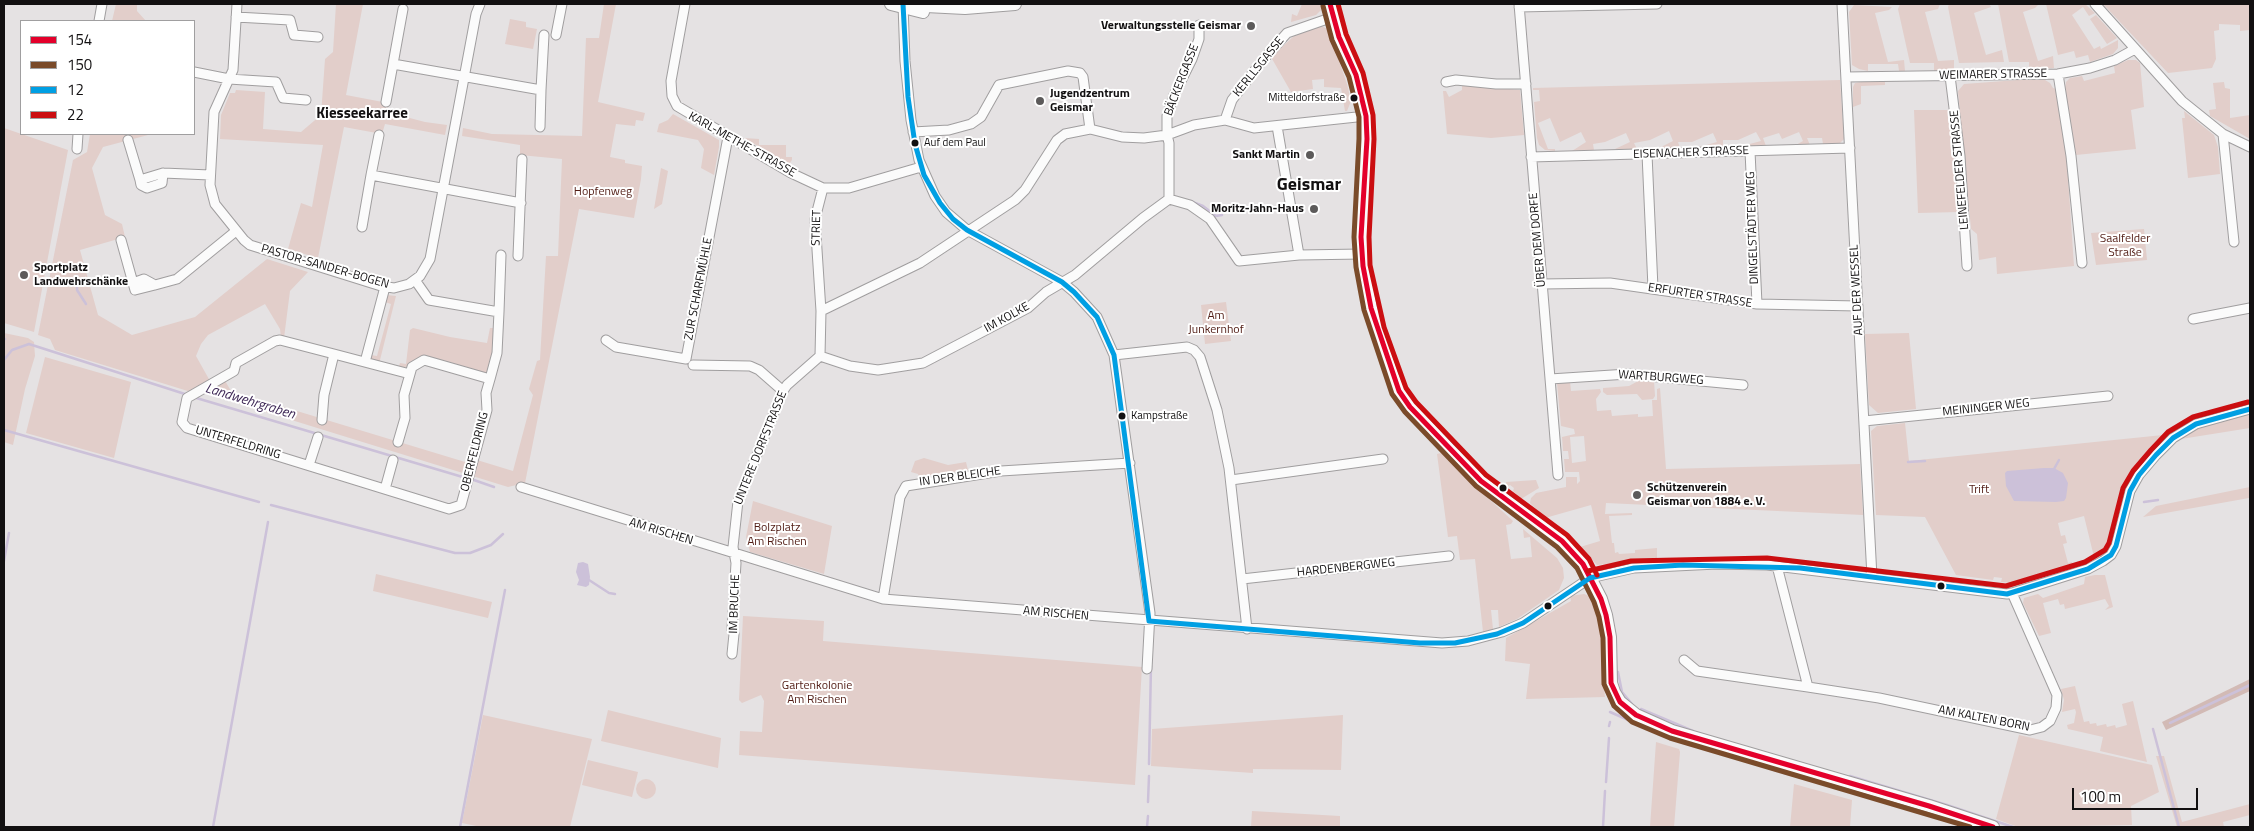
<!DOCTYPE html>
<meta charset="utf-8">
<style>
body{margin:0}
#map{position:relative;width:2254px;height:831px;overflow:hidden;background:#e5e2e3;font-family:"Titillium Web",sans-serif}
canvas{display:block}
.frame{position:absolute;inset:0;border:5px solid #121011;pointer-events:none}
.legend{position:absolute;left:20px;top:20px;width:175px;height:115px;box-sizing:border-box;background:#fff;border:1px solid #a09fa0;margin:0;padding:6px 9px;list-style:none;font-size:15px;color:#121011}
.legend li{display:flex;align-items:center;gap:10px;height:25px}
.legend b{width:25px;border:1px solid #a09fa0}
.scale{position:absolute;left:2072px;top:788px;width:126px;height:22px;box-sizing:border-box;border:2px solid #121011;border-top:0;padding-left:6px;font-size:15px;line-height:18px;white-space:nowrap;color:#121011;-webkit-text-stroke:4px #fff;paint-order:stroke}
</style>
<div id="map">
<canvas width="2254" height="831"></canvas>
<div class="frame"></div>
<ul class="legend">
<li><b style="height:6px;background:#e4002b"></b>154</li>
<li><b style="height:6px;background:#7a4b2a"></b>150</li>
<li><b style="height:6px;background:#009fe3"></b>12</li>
<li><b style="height:6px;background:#cb0e11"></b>22</li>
</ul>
<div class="scale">100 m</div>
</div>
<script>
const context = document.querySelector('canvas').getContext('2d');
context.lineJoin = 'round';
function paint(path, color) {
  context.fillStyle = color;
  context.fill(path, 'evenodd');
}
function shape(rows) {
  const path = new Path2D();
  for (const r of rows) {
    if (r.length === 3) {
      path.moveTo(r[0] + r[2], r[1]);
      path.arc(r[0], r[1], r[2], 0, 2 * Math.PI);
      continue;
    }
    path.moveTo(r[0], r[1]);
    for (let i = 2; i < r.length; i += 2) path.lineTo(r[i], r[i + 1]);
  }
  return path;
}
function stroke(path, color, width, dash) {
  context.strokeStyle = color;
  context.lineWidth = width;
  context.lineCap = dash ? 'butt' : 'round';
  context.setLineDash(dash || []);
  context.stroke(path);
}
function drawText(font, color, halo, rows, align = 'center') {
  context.font = font + ' "Titillium Web",sans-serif';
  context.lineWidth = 4;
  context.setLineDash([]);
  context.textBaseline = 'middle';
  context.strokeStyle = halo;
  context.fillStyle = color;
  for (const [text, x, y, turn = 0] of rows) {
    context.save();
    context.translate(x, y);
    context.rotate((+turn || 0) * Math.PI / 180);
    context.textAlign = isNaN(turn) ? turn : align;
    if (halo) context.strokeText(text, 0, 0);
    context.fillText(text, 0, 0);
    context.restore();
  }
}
paint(shape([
 [116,4,137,4,137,11,146,21,112,21],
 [336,4,363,4,346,95,388,103,387,112,425,122,447,125,445,135,385,124,382,134,344,127,318,258,288,249,301,203,312,207,323,145,220,139,221,115,230,93,235,93,236,90,265,92,263,129,301,132,321,115,325,59,333,52],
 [604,4,616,4,598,102,645,113,643,121,636,120,635,126,616,124,610,157,625,160,625,163,642,166,641,179,634,218,579,209,525,483,508,487,201,392,224,379,231,391,475,465,477,460,513,471,533,395,529,389,537,361,540,360,546,256,558,256,562,159,520,155,520,145,462,136,463,128,492,134,582,136,586,38,599,38],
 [1302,4,1320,4,1321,10,1316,15,1291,22,1292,14,1297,16],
 [1900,4,1940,4,1938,9,1925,12,1938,61,1954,60,1954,70,1934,71,1934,63,1910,63,1898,9],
 [1949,4,1989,4,1991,7,1974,13,1986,55,2002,50,2004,62,1959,63,1948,7],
 [1998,4,2039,4,2035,8,2023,12,2038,61,2053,56,2054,68,2029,70,2029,62,2009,62],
 [2046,4,2085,4,2095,13,2089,16,2083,7,2072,15,2094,49,2100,46,2101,49,2118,40,2118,48,2113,54,2090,62,2088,55,2076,58,2074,51,2058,55],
 [2103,4,2250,4,2250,30,2240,31,2240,25,2219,24,2219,30,2214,31,2216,59,2212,68,2168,73],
 [1854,5,1892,7,1889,10,1875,13,1888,62,1904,60,1905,71,1899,71,1898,64,1868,64,1868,71,1859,69,1852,65,1849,12],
 [2096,15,2117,38,2107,44,2090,19],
 [510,19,526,22,526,27,537,29,533,49,505,44],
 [1321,26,1328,29,1347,84,1351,101,1347,111,1345,111,1341,88,1324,87,1324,79,1312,80,1313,89,1291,92,1271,57,1294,36],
 [2128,60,2136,60,2140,63,2144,107,2131,110,2136,149,2076,155,2065,89,2066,82,2070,78,2082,76,2084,81,2115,73,2114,66],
 [1840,80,1844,139,1839,144,1823,144,1822,138,1807,138,1810,145,1796,145,1803,141,1799,132,1782,139,1779,133,1763,138,1766,146,1742,146,1761,141,1756,132,1738,140,1723,140,1723,147,1696,148,1717,142,1713,133,1692,142,1678,142,1680,148,1659,148,1673,141,1669,131,1650,140,1634,143,1637,149,1615,149,1630,142,1626,133,1605,142,1593,144,1594,150,1572,151,1586,142,1581,132,1560,142,1550,118,1538,123,1548,149,1555,149,1555,151,1545,150,1539,145,1537,138,1534,102,1540,101,1539,90,1533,90,1533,88],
 [2018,80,2045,80,2050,83,2053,88,2056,89,2067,163,2074,266,1997,274,1996,257,1979,260,1977,234,1971,229,1958,91,1964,84],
 [1861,82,1885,82,1885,85,1861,86,1861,104,1853,107,1853,87,1855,83],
 [2224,82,2225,88,2230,89,2230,118,2250,115,2250,139,2210,116,2209,110,2216,109,2213,83],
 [1462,85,1520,90,1524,135,1491,138,1447,134,1443,91,1446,91,1449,97,1462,90],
 [1914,110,1949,110,1960,212,1918,213],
 [2184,111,2214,135,2218,147,2220,174,2188,178,2182,118,2185,118],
 [673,114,719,140,719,147,714,175,701,168,704,149,698,140,657,132,659,124,668,120],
 [4,128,68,150,34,332,4,323],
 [90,134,164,134,148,135,103,147,92,168,105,215,122,224,125,237,80,250,98,315,132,335,195,317,267,259,308,272,290,291,284,338,281,337,280,329,265,304,208,335,201,344,196,356,210,381,191,392,55,350,50,339,38,335,73,160,87,152],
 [744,138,759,139,759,145,786,145,786,157,792,157,792,160,789,164],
 [661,168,668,171,662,204,654,209],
 [2144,229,2147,260,2096,265,2091,233],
 [387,295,396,296,379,364,371,359,371,355,377,356,391,304,385,302],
 [1226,302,1231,341,1205,344,1201,305],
 [493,325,495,325,495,357,488,374,420,359,402,369,398,369,400,363,406,364,410,330,413,328,450,337,487,343,490,328,494,328],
 [4,333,28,338,34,342,35,356,25,389,13,445,4,442],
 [1909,333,1916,409,1878,413,1869,405,1865,334],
 [45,357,131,382,114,458,26,433],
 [1640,380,1654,381,1655,396,1653,399,1642,400,1637,394,1607,395,1603,392,1603,388,1629,386],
 [1570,381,1571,391,1600,389,1601,392,1596,399,1597,411,1611,410,1612,416,1638,414,1638,417,1653,416,1652,400,1657,400,1657,389,1660,388,1666,469,1860,464,1863,515,1606,503,1605,514,1632,513,1632,515,1609,516,1612,543,1614,543,1615,553,1618,552,1619,554,1635,553,1635,550,1657,548,1657,559,1597,565,1580,547,1600,541,1591,505,1545,518,1530,503,1531,498,1536,493,1566,487,1566,477,1577,477,1577,484,1580,481,1579,472,1565,472,1564,459,1569,459,1568,451,1563,451,1562,437,1575,434,1574,429,1561,426,1557,383],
 [1584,436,1586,461,1572,463,1570,437],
 [2250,414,2250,428,2181,439,2199,428],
 [1905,423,1909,461,2163,435,2137,464,2123,487,2116,506,2109,542,2103,549,2094,557,2084,516,2058,523,2061,536,2065,535,2067,543,2063,544,2068,563,2072,562,2073,566,2011,583,2001,582,2002,578,1994,577,1993,580,1956,575,1925,517,1876,515,1871,431,1877,426],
 [1441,453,1445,453,1478,489,1513,521,1511,524,1506,525,1511,559,1532,557,1530,537,1524,538,1523,529,1557,558,1563,568,1564,578,1559,590,1517,619,1499,627,1498,610,1491,610,1493,629,1483,632,1475,559,1460,560,1457,536,1448,537,1437,454],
 [924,458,948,465,966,462,968,470,919,477,918,474,911,472,915,461],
 [1536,480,1539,488,1521,499,1513,491,1514,488,1510,485,1508,486,1506,484,1506,482],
 [2250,487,2249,498,2143,517,2156,506],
 [753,501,832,526,824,574,750,552,746,537],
 [376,574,492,602,488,618,373,591],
 [2095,575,2105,575,2113,607,2105,610,2109,606,2105,599,2065,609,2064,604,2060,605,2058,599,2043,603,2051,633,2039,636,2023,603,2024,598,2038,594,2043,598,2084,584,2085,577],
 [1584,594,1594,598,1603,624,1606,670,1602,671,1605,697,1526,699,1530,664,1505,661,1506,638,1571,601,1570,596],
 [743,616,824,621,823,641,1142,667,1135,785,739,755,740,731,762,732,764,701,761,695,742,703,739,700],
 [2075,686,2084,722,2089,721,2090,724,2096,723,2097,726,2106,724,2107,727,2115,725,2116,728,2127,725,2122,704,2133,701,2147,762,2100,751,2103,737,2068,729,2067,725,2074,723,2076,712,2075,709,2062,712,2064,700,2061,689],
 [608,710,721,738,718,768,601,741],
 [483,715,592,739,570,827,481,827,462,823],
 [1343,715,1341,770,1253,769,1253,773,1151,766,1152,729],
 [2019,735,2152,765,2159,792,2131,806,2132,825,2018,827,1996,819],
 [1656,742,1679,749,1680,752,1674,827,1650,827],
 [2156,756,2164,756,2182,822,2250,804,2250,815,2223,822,2224,827,2177,827],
 [588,760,638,772,632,797,582,785],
 [646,789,10],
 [1794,784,1852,800,1850,827,1790,827],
 [1252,811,1340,816,1340,827,1251,827]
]), '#e2ceca');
paint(shape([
 [2250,679,2250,691,2166,730,2162,722]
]), '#d2bab5');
paint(shape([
 [2044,468,2054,468,2063,473,2068,483,2066,498,2064,501,2056,502,2014,501,2006,486,2005,473,2007,471],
 [583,562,588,564,590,577,589,585,586,587,577,585,579,580,576,572,578,563]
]), '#ccc1d9');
stroke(shape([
 [1190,201,1203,206,1216,216,1222,215],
 [77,276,77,290,86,304],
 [4,339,5,339],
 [4,360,12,350,29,344,188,395],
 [193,397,466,478],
 [4,430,259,502],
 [1908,462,1925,461],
 [2054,469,2059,460],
 [471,479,494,487],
 [2144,502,2158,500],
 [271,505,455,553,470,553,491,545,503,534],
 [4,561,9,533],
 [589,580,609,593,615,594],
 [1618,672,1622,692,1632,704],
 [1641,709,1693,731],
 [1610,712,1665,736],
 [2170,723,2250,685],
 [1609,726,1610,722],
 [2153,729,2179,827],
 [1673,739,1690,745],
 [1149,764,1151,666],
 [1766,767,1777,771],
 [1784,773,1818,782],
 [1850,776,1947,805,2013,827],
 [1606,782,1609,738],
 [1825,784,1855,793],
 [1864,795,1923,812],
 [1148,802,1149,776],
 [1930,814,1960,823],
 [1970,826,1972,827],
 [213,827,268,522],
 [460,827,505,590],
 [1147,827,1148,816],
 [1603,827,1605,791]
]), '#ccc1d9', 2.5);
const street = shape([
 [237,4,233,70,214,112,210,185,215,204,244,240,250,245,381,286,394,288,409,284,420,276,430,259,476,14,480,4],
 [685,4,671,81,672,96,677,106,791,173,823,188],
 [903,4,905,61,911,120,919,160,935,196,946,212,967,230,1062,282,1074,292,1097,317,1114,355,1150,613,1147,669],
 [1519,4,1558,475],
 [1842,4,1872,577],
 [2095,4,2182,101,2223,134,2250,147],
 [1519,7,1657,4],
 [403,9,393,64,541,90,544,35],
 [236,17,290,20,294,35,318,37],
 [99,21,102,4],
 [556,35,562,4],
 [194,72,229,79,276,82,283,98,306,100],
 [2058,74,2071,156,2082,263],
 [1950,76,1960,156,1967,266],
 [1846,77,2058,74,2090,68,2115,60,2135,49],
 [1446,82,1456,80,1496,84,1526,84],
 [386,102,393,64],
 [1225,120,1232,100,1262,61,1287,33,1333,17],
 [1277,126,1299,255],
 [540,127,541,90],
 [913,132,949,130,971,124,981,117,999,85,1068,71,1080,73,1083,77,1090,129],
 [2223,134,2234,242],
 [379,135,371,175,521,203],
 [128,140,140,180,163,173,210,175],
 [77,149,78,134],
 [1750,151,1757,304],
 [1647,154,1653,288],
 [1531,157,1850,148],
 [140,180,141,185,147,188,162,183,163,173],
 [1169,199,1169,143,1167,135,1167,116,1174,95,1192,59,1199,39,1199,25],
 [362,227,371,175],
 [121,240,133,283],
 [518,256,522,159],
 [415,280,429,300,499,312,497,353,490,379],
 [1542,284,1610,283,1757,304,1858,306],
 [155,285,135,290,133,283,144,279,155,285,177,279,236,231],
 [821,311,920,263,1015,200,1025,190,1057,140,1065,134,1090,129,1122,137,1144,138,1167,135,1194,125,1225,120,1254,128,1366,116],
 [499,312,501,255],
 [2193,319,2250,308],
 [606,340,616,347,686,359,728,137],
 [1114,355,1187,347,1194,350,1200,357,1217,410,1229,468,1247,629],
 [820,356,850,366,878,370,923,363,1028,308,1046,292,1075,275,1143,218,1169,199,1190,205,1210,219,1239,261,1299,255,1362,254],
 [820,356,821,311,815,219,823,188,849,188,921,167],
 [365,362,385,287],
 [693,365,750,366,759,370,783,391],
 [1550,379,1628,374,1743,385],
 [322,420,324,395,334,354,410,374,412,367,424,360,490,379,486,393,487,410,461,505,449,509,187,428,182,422,187,398,234,371,236,363,275,341,280,340,334,354],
 [1864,421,2108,396],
 [398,442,405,418,404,395,410,374],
 [309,465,318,437],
 [1231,480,1383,459],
 [521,487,883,599,1442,643,1468,641,1502,632,1523,623,1590,578,1634,568,1717,564,1767,565,2007,594,2012,593,2088,569,2103,561,2111,555,2116,546,2130,491,2139,475,2156,455,2173,438,2196,424,2250,409],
 [385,489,393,460],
 [1777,566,1808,687,1879,698,2030,730,2042,727,2050,721,2056,708,2057,695,2012,593],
 [1242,579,1449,556],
 [883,599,900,497,906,486,1001,471,1130,463],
 [732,654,734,634,732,629,736,563,733,547,738,501,783,391,787,385,820,356],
 [1684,660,1697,671,1808,687]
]);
const secondary = shape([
 [891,4,923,12],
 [914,4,926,6,965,8,1015,4],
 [1330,4,1339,37,1356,75,1366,116,1367,139,1361,237,1363,266,1371,308,1392,374,1399,391,1410,407,1450,450,1481,481,1504,499,1562,541,1583,564,1601,599,1606,615,1610,637,1611,683,1614,692,1620,702,1636,715,1672,731,1929,806,1993,827]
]);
stroke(street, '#a09e9f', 11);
stroke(secondary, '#a09e9f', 14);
stroke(street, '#fbfbfb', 9);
stroke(secondary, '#fbfbfb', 12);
stroke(shape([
 [1330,4,1339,37,1356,75,1366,116,1367,139,1361,237,1363,266,1371,308,1399,391,1410,407,1481,481,1562,541,1583,564,1601,599,1606,615,1610,637,1611,683,1620,702,1636,715,1672,731,1929,806,1993,827]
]), '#e4002b', 5);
stroke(shape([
 [1323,6,1332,40,1349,77,1359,117,1359,139,1354,237,1356,267,1364,310,1392,394,1405,412,1476,486,1557,547,1577,568,1594,602,1599,617,1603,638,1604,684,1614,706,1632,722,1670,738,1970,827]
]), '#7a4b2a', 5);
stroke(shape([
 [903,4,908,97,915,144,924,175,940,203,953,219,967,230,1062,282,1074,292,1097,317,1114,355,1149,621],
 [1149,621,1420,643,1455,643,1497,634,1523,623,1590,578,1634,568,1683,565,1800,568,2007,594,2088,569,2111,555,2116,546,2130,491,2139,475,2156,455,2173,438,2196,424,2250,409]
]), '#009fe3', 5);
stroke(shape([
 [1338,4,1346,34,1363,73,1373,115,1374,139,1369,237,1370,265,1384,327,1406,388,1416,402,1486,475,1567,535,1589,559,1597,575],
 [1588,571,1631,561,1767,558,2006,586,2085,562,2105,550,2109,543,2123,488,2133,471,2151,450,2168,432,2193,417,2248,402]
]), '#cb0e11', 5);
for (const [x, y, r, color] of [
 [1251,26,5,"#5c5a5a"],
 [1354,98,4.5,"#121011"],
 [1040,101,5,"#5c5a5a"],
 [915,143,4.5,"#121011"],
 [1310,155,5,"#5c5a5a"],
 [1314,209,5,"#5c5a5a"],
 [24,275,5,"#5c5a5a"],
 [1122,416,4.5,"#121011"],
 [1503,488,4.5,"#121011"],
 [1637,495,5,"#5c5a5a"],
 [1941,586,4.5,"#121011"],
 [1548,606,4.5,"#121011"]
]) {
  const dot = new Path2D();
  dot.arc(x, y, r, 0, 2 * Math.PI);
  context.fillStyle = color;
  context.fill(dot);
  stroke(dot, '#fff', 2);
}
drawText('11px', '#121011', '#fff', [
 ["Mitteldorfstraße",1345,98,"right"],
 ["Auf dem Paul",924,143],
 ["Kampstraße",1131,416]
], 'left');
drawText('bold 12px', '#121011', '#fff', [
 ["Verwaltungsstelle Geismar",1241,26],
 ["Jugendzentrum",1050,94,"left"],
 ["Geismar",1050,108,"left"],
 ["Sankt Martin",1300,155],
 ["Moritz-Jahn-Haus",1304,209],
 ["Sportplatz",34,268,"left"],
 ["Landwehrschänke",34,282,"left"],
 ["Schützenverein",1647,488,"left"],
 ["Geismar von 1884 e. V.",1647,502,"left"]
], 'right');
drawText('12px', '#121011', '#fff', [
 ["KERLLSGASSE",1259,67,-51],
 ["WEIMARER STRASSE",1993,75,-1],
 ["BÄCKERGASSE",1182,80,-69],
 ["KARL-METHE-STRASSE",742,145,29],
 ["EISENACHER STRASSE",1691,153,-2],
 ["LEINEFELDER STRASSE",1960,170,-95],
 ["STRIET",817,228,-89],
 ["DINGELSTÄDTER WEG",1753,228,-92],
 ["ÜBER DEM DORFE",1538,240,-95],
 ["PASTOR-SANDER-BOGEN",325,267,16],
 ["ZUR SCHARFMÜHLE",699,289,-79],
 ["AUF DER WESSEL",1857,290,-93],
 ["ERFURTER STRASSE",1700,296,9],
 ["IM KOLKE",1007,318,-29],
 ["WARTBURGWEG",1661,378,4],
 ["MEININGER WEG",1986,408,-6],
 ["UNTERFELDRING",238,443,17],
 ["UNTERE DORFSTRASSE",761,448,-68],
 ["OBERFELDRING",475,452,-76],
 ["IN DER BLEICHE",960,477,-8],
 ["AM RISCHEN",661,532,17],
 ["HARDENBERGWEG",1346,568,-6],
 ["IM BRUCHE",735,604,-88],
 ["AM RISCHEN",1056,614,5],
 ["AM KALTEN BORN",1984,719,11]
]);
drawText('12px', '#511c14', '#fff', [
 ["Hopfenweg",603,192],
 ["Saalfelder",2125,239],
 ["Straße",2125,253],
 ["Am",1216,316],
 ["Junkernhof",1216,330],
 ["Trift",1979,490],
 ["Bolzplatz",777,528],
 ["Am Rischen",777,542],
 ["Gartenkolonie",817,686],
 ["Am Rischen",817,700]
]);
drawText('italic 14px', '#402a58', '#fff', [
 ["Landwehrgraben",250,402,17]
]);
drawText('bold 15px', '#121011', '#fff', [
 ["Kiesseekarree",362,114]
]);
drawText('bold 18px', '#121011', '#fff', [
 ["Geismar",1309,186]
]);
</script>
